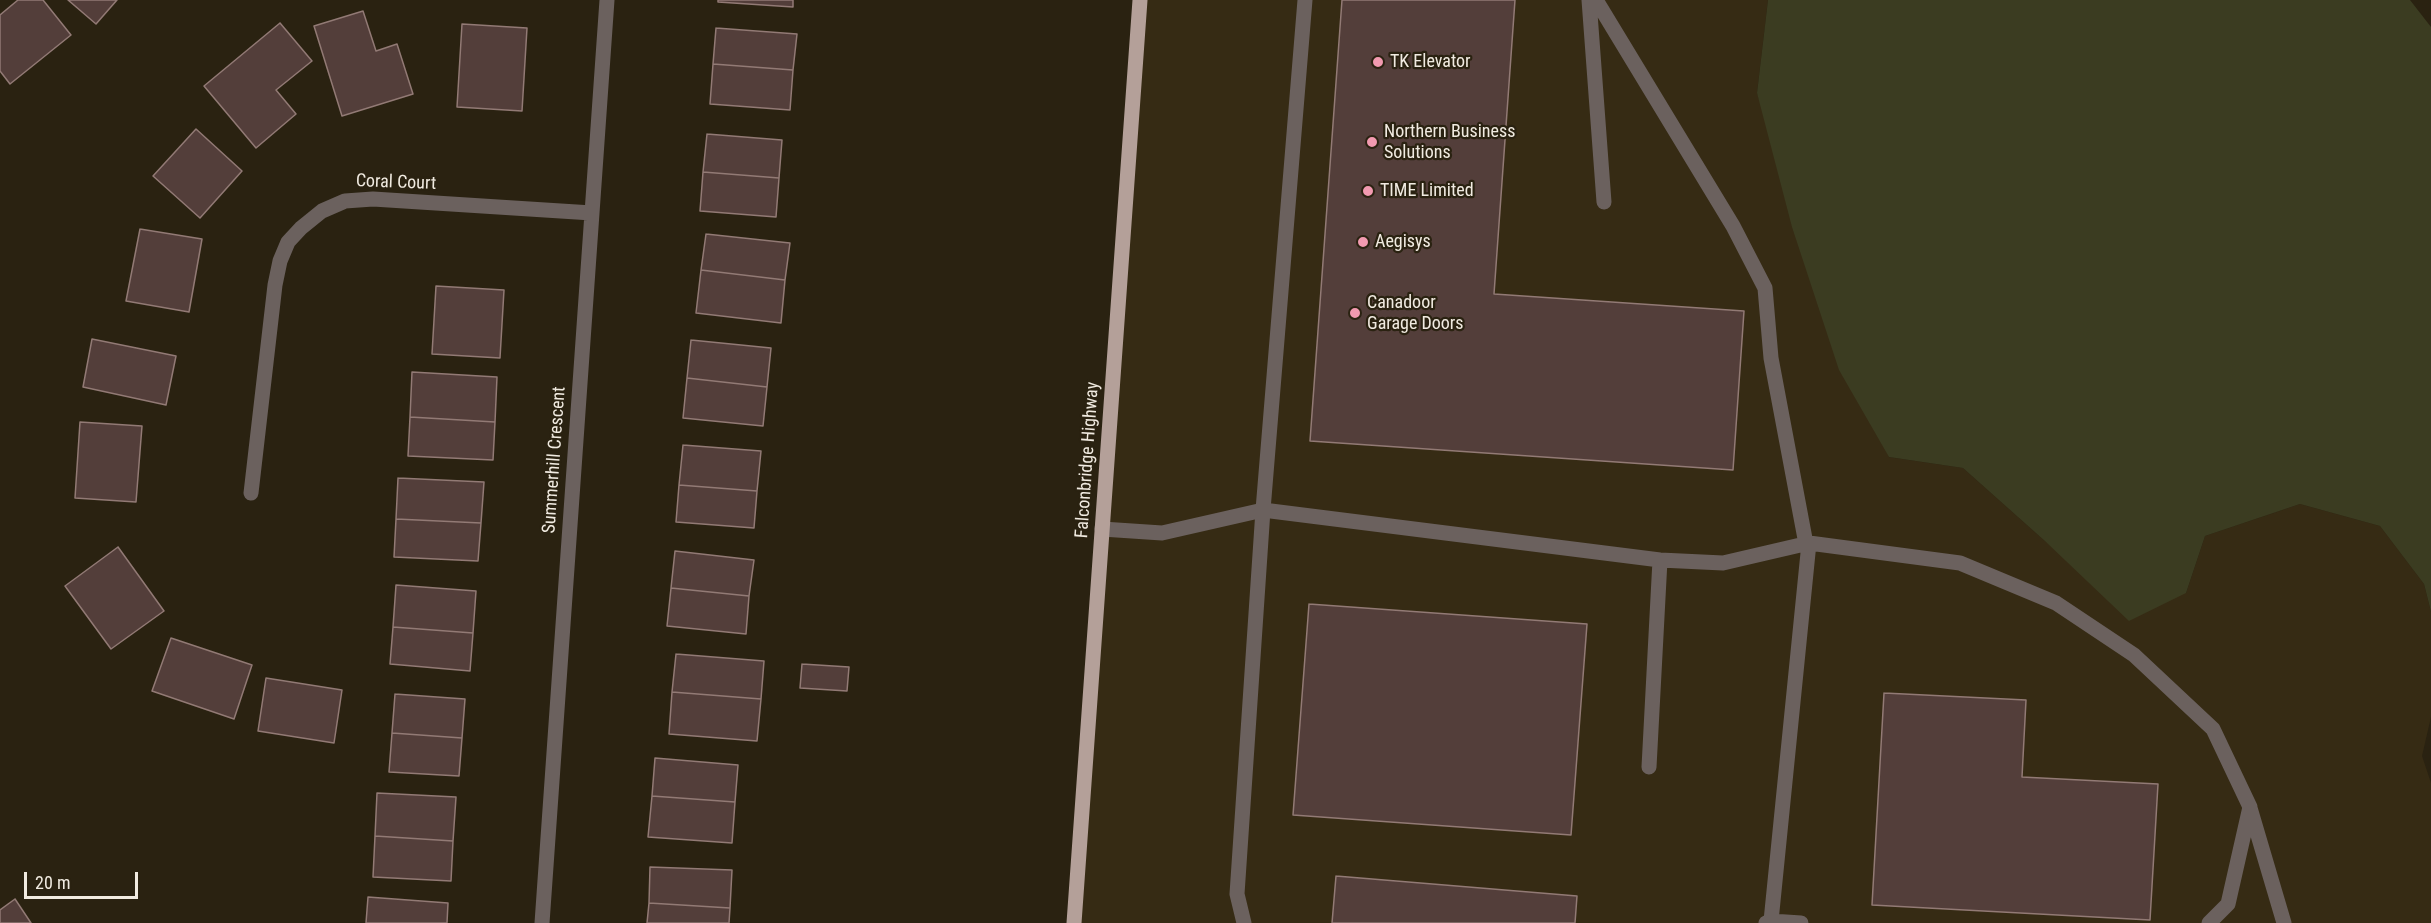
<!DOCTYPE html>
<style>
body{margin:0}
#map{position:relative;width:2431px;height:923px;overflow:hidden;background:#2a2211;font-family:"Roboto Condensed",sans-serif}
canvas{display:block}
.scale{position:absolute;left:24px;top:872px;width:114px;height:27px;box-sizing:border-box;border:3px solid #f1ebe1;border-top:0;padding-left:8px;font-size:18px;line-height:21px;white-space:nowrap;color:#f1ebe1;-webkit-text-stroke:4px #2a2211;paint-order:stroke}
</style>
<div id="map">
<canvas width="2431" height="923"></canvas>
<div class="scale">20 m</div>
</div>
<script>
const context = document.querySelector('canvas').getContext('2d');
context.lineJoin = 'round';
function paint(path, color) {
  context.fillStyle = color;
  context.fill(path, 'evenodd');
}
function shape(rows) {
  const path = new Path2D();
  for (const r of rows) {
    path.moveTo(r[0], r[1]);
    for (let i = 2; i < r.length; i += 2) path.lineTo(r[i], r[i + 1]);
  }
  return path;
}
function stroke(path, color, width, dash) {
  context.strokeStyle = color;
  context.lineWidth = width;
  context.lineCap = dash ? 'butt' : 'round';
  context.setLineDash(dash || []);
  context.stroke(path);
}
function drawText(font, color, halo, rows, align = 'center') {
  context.font = font + ' "Roboto Condensed",sans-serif';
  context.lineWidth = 4.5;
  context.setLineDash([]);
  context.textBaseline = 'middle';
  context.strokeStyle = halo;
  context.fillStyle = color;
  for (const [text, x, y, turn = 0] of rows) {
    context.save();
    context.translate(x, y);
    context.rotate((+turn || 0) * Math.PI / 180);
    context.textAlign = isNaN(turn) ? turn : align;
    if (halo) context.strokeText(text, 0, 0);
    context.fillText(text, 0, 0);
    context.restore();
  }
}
paint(shape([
 [1144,0,1768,0,1757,93,1889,457,1963,468,2046,542,2186,593,2205,536,2300,504,2380,526,2424,584,2431,612,2431,717,2422,756,2431,783,2431,923,1078,923]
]), '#362b14');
paint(shape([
 [1768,0,2410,0,2431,27,2431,612,2424,584,2380,526,2300,504,2205,536,2186,593,2129,621,2046,542,1963,468,1889,457,1839,370,1792,227,1757,93]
]), '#3b3c21');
const building = shape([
 [18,0,43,0,71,35,10,84,0,71,0,15,18,0],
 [68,0,117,0,96,24,68,0],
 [718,0,793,0,793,7,718,2,718,0],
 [1342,0,1515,0,1494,294,1744,311,1733,470,1310,441,1342,0],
 [363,11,376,51,397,44,413,94,342,116,314,26,363,11],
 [280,23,312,61,276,90,296,114,256,148,204,86,280,23],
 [462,24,527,28,522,111,457,107,462,24],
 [716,28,797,34,793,70,713,64,716,28],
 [713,64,793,70,790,110,710,104,713,64],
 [196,129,242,171,200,218,153,176,196,129],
 [707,134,782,140,779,178,703,172,707,134],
 [703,172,779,178,776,217,700,211,703,172],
 [140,229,202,239,189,312,126,301,140,229],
 [706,234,790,243,785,280,701,270,706,234],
 [701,270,785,280,781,323,696,313,701,270],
 [436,286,504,290,500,358,432,354,436,286],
 [92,339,176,356,166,405,83,387,92,339],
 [691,340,771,348,767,387,687,378,691,340],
 [412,372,497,377,495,422,410,417,412,372],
 [687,378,767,387,763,426,683,418,687,378],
 [410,417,495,422,493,460,408,456,410,417],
 [80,422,142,426,136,502,75,498,80,422],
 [683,445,761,451,757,491,679,485,683,445],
 [398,478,484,482,481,523,396,519,398,478],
 [679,485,757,491,754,528,676,522,679,485],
 [396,519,481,523,478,561,394,557,396,519],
 [118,547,164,611,111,649,65,586,118,547],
 [675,551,754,560,749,596,671,588,675,551],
 [396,585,476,591,473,633,393,627,396,585],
 [671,588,749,596,746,634,667,626,671,588],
 [1309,604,1587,624,1571,835,1293,815,1309,604],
 [393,627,473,633,470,671,390,664,393,627],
 [171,638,252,665,234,719,152,691,171,638],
 [676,654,764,661,761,699,672,692,676,654],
 [802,664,849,667,847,691,800,688,802,664],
 [266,678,342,690,334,743,258,731,266,678],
 [672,692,761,699,757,741,669,734,672,692],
 [1884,693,2026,700,2022,777,2158,784,2150,920,1872,905,1884,693],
 [395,694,465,699,462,738,392,733,395,694],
 [392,733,462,738,459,776,389,772,392,733],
 [655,758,738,765,735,802,652,796,655,758],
 [377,793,456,797,453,841,375,836,377,793],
 [652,796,735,802,732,843,648,837,652,796],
 [375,836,453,841,451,881,373,877,375,836],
 [650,867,732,870,730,908,649,903,650,867],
 [1336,876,1577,896,1575,923,1332,923,1336,876],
 [368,897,448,903,447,923,366,923,368,897],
 [15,899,31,923,0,923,0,910,15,899],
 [649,903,730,908,729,923,647,923,649,903]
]);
paint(building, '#533e3a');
stroke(building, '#927a75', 1.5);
stroke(shape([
 [1589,0,1604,202],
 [1596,0,1733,226,1765,288,1771,358,1806,544],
 [1102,529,1162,533,1263,510,1660,560,1723,563,1809,543,1960,563,2056,603,2134,655,2213,729,2250,807,2228,904,2209,923],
 [1649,767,1660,560],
 [2250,808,2284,923],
 [1771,921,1809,543],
 [1244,923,1237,894,1263,510,1305,0],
 [1766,923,1771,921,1801,923]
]), '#6b615e', 15);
stroke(shape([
 [251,493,275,285,280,261,288,242,301,228,322,211,345,201,373,199,592,213],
 [542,923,607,0]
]), '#6b615e', 15);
stroke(shape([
 [1074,923,1140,0]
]), '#b4a099', 15);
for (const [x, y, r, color] of [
 [1378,62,6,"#f29ab0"],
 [1372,142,6,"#f29ab0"],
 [1368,191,6,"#f29ab0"],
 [1363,242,6,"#f29ab0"],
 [1355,313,6,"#f29ab0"]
]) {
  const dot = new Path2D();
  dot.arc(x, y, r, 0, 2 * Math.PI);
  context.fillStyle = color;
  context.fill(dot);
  stroke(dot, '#2a2211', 2);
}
drawText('18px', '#f1ebe1', '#2a2211', [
 ["TK Elevator",1390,62],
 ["Northern Business",1384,132],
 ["Solutions",1384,153],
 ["TIME Limited",1380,191],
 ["Aegisys",1375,242],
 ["Canadoor",1367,303],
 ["Garage Doors",1367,324]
], 'left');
drawText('18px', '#f1ebe1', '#2a2211', [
 ["Coral Court",396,183,2],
 ["Summerhill Crescent",555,460,-86],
 ["Falconbridge Highway",1088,460,-86]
]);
</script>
